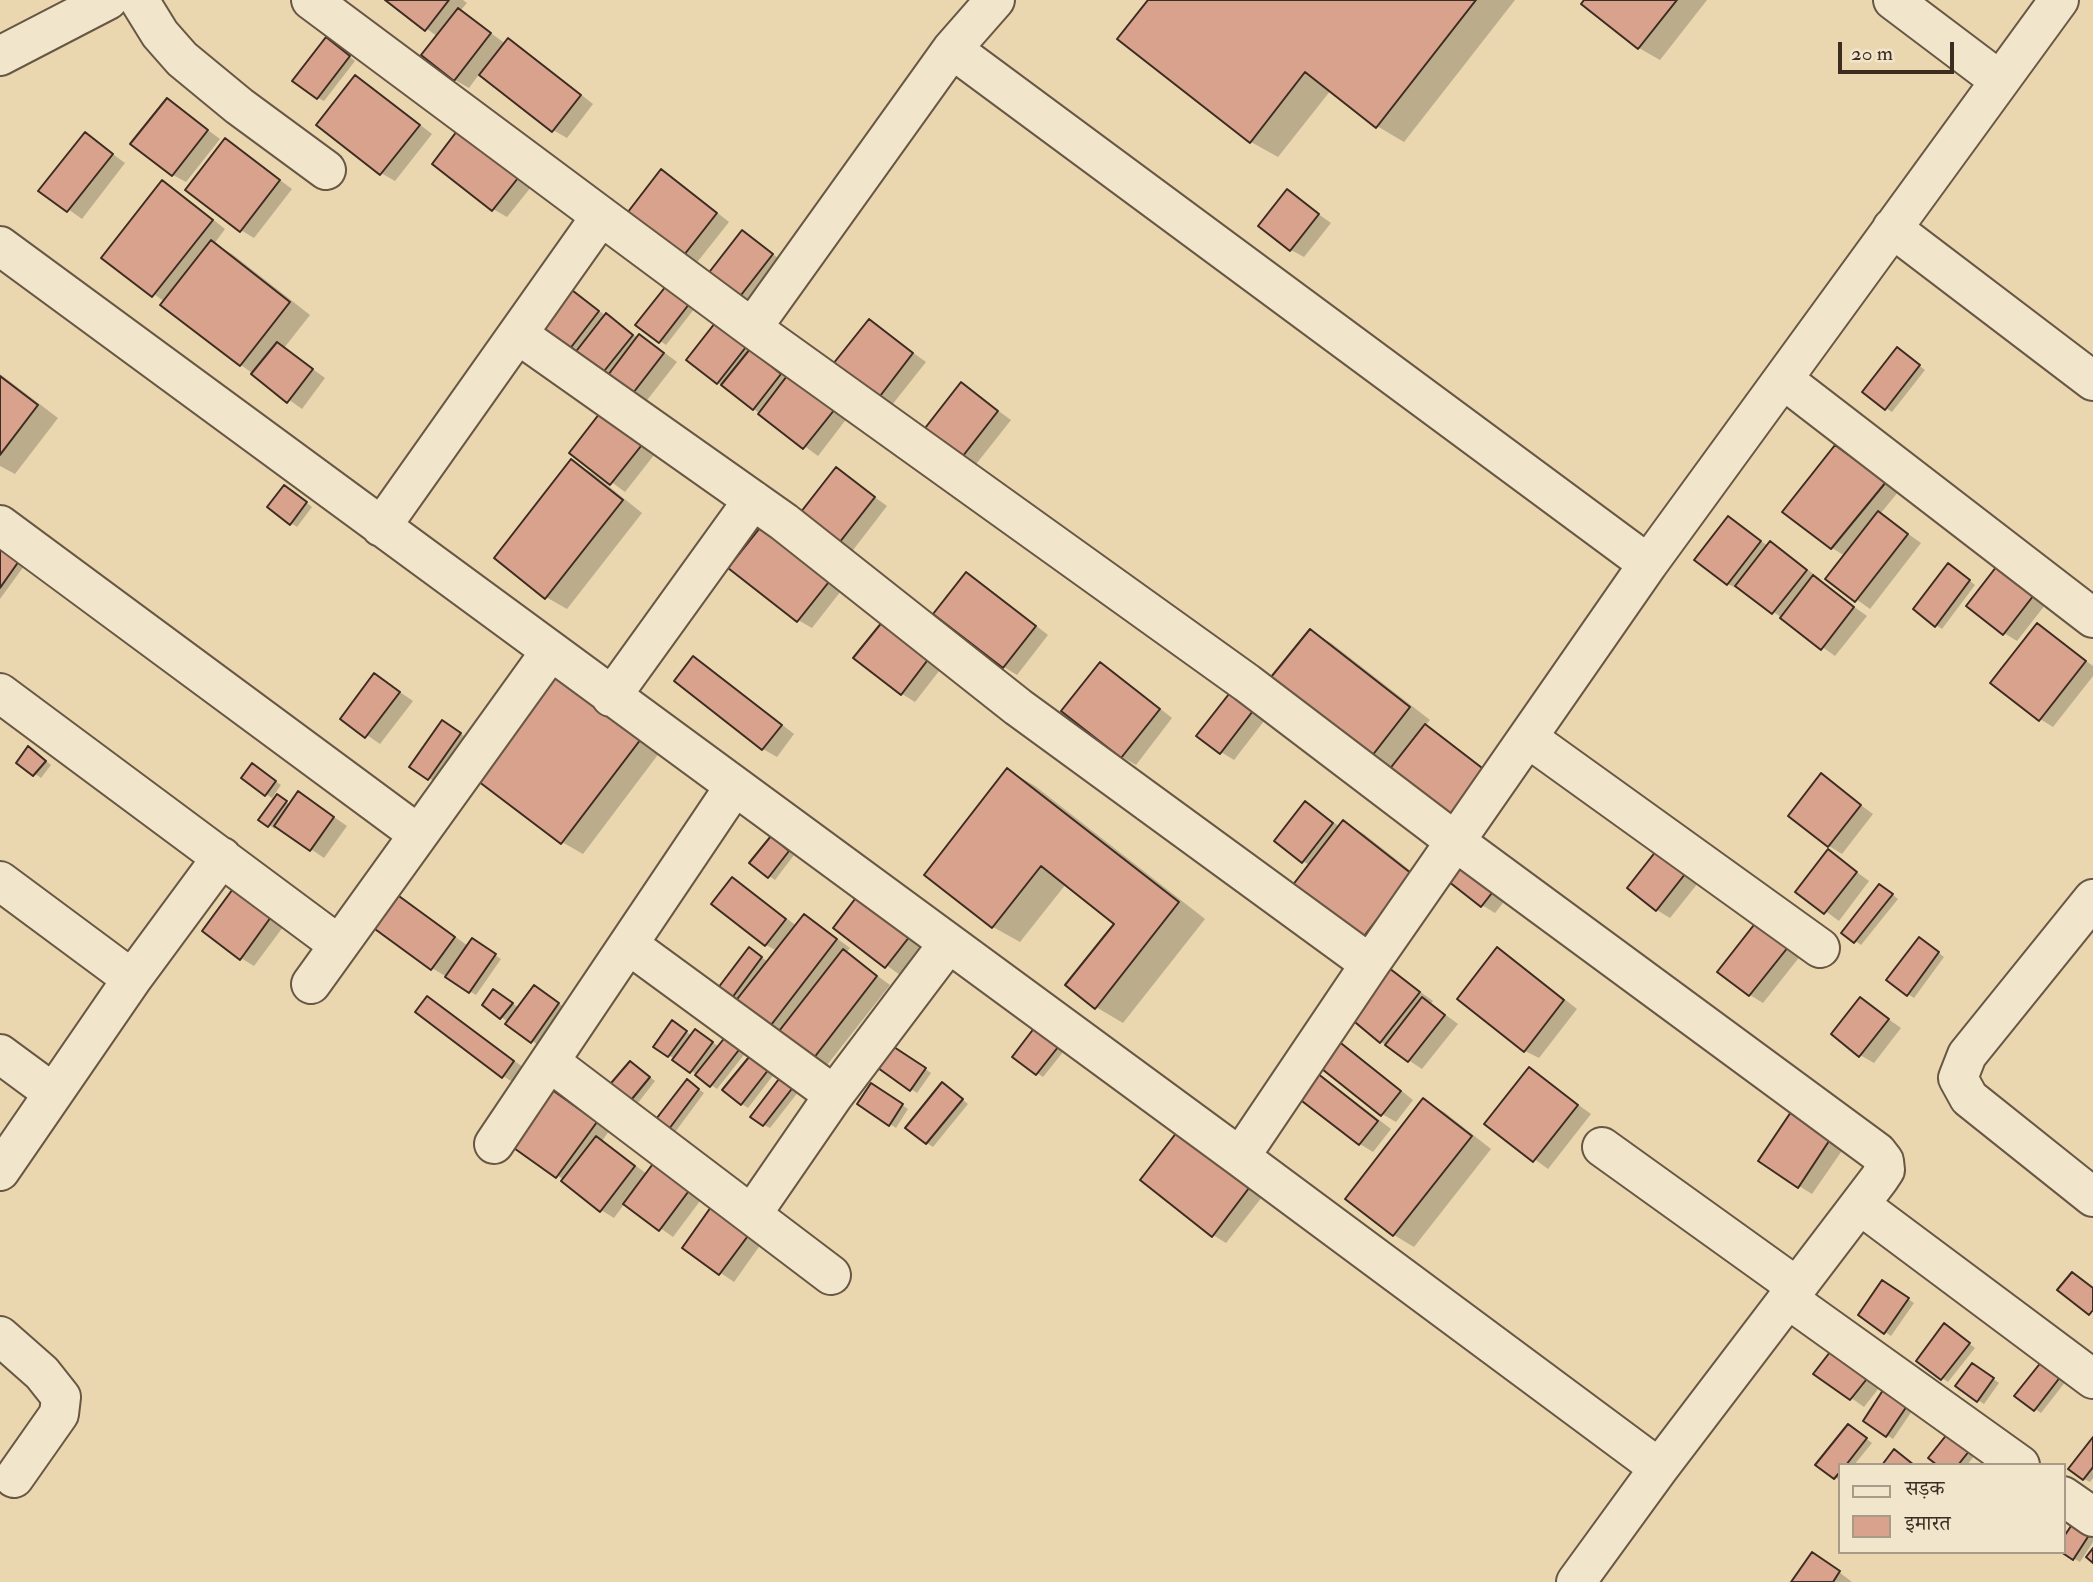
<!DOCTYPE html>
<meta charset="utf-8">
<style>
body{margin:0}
#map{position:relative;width:2093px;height:1582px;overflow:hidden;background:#ead7af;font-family:"IM FELL Double Pica","Noto Serif Devanagari",serif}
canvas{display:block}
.legend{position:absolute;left:1838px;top:1463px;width:228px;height:91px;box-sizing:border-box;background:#f1e5cb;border:2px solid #a99b87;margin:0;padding:9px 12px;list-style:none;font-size:21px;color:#3d2c21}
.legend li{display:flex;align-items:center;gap:14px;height:35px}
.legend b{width:35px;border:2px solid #a99b87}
.scale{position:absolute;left:1838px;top:42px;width:116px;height:32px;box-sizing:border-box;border:4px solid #3d2c21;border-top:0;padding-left:9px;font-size:21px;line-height:24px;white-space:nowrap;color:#3d2c21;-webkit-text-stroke:5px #f1e5cb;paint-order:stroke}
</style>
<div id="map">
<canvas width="2093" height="1582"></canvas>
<ul class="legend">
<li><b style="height:9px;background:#f1e5cb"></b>सड़क</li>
<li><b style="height:19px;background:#d8a28c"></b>इमारत</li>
</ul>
<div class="scale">20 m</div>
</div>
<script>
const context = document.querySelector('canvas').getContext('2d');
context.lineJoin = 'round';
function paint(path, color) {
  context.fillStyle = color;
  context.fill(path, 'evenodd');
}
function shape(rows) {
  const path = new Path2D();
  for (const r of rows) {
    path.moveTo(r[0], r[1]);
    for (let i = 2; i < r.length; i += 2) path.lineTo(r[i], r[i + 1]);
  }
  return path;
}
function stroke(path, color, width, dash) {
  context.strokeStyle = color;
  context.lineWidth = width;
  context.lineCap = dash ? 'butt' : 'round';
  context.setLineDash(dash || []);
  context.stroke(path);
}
paint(shape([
 [388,0,463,0,467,3,460,11,506,44,508,40,522,48,593,104,567,138,553,130,480,73,469,88,455,80,423,54,438,37],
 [1150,0,1515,0,1404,142,1377,126,1331,90,1278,157,1251,142,1120,39],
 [1587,0,1707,0,1660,60,1639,48,1583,4],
 [332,43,355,61,324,101,318,98],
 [356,77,369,85,432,134,395,181,381,173],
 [167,100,220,139,186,182,173,175],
 [458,133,531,187,507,217,493,209],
 [85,134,125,163,82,219,41,190],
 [226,140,292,189,254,238,241,230],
 [661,172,675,179,729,222,691,270,678,262],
 [163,183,176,190,225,229,214,244,232,254,310,315,284,348,325,378,302,409,241,365,165,302,104,258],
 [1287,192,1331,223,1304,257,1291,250],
 [742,232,785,263,752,306,739,298],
 [670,283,698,304,666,345,638,325],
 [569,290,638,338,640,336,653,344,677,362,644,404,570,348],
 [869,321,926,362,888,410,875,402],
 [716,325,788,378,851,413,818,456,718,383],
 [1903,353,1925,370,1892,412,1886,408],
 [0,374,58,418,15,474,0,466],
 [961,384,1011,420,973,468,960,460],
 [604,411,658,450,625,492,572,453],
 [1835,447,1899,491,1880,514,1921,543,1870,609,1827,578,1845,556,1832,548],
 [571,461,592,473,642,513,567,609,546,597,496,558],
 [836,469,887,506,850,554,837,546],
 [291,490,312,507,297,527,291,523],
 [1729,518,1768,546,1770,543,1784,551,1820,579,1818,581,1867,616,1835,656,1743,590,1742,591,1728,584,1697,559],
 [1,550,24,566,0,599,0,552],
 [2001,564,2049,600,2017,641,2004,633],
 [731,568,848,582,812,628,798,620],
 [1955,569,1975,585,1942,629,1936,625],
 [967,574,980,582,1048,635,1017,675,1004,667],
 [887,618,946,662,915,702,902,694],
 [2037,625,2093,666,2093,676,2053,727,2040,719],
 [1310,631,1331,643,1430,720,1425,726,1439,734,1499,780,1447,821,1369,760],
 [694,658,707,666,794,734,777,757,763,749,676,681],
 [1100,664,1114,672,1172,718,1136,765,1122,757,1063,711],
 [557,671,663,748,583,854,562,842],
 [375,675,413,701,380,744,342,718],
 [1236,687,1271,712,1234,760,1221,752],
 [449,726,466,737,435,782,429,778],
 [35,752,51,765,41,778,18,762],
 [258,769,281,785,272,798,266,794],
 [1008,770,1035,786,1205,919,1123,1023,1096,1007,1116,923,1066,884,1020,942,993,927,926,874],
 [1821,776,1873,814,1842,854,1829,846],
 [299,793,347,826,324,858,277,826,275,829,261,820,284,800,290,805],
 [1306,803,1340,827,1344,822,1364,834,1431,887,1382,950,1362,938,1309,865,1303,861],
 [777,842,794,855,775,880,769,876],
 [1660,848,1702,878,1670,918,1657,910],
 [1829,852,1869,881,1839,921,1798,891],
 [1474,857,1514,889,1495,913,1482,905],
 [732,879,797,926,805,916,818,924,850,948,846,953,890,985,824,1069,730,1000,756,953,768,962,777,951,766,945],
 [239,884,289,919,254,966,241,958],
 [1886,889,1898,899,1861,945,1843,932],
 [859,898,923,945,900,975,835,928],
 [406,901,468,946,478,944,501,959,476,995,432,968],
 [1758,923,1801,955,1763,1003,1750,995],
 [1926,943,1944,957,1914,998,1908,994],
 [1498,950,1511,957,1577,1009,1539,1058,1525,1051],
 [1390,970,1433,1001,1431,1004,1458,1024,1422,1069,1381,1042,1352,1018],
 [541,991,565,1008,538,1045,484,1004,500,994,519,1008],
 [428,999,527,1070,516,1084,503,1076],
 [1860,999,1901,1028,1874,1063,1860,1055],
 [679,1026,692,1036,702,1034,719,1047,754,1042,717,1089,656,1046],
 [1038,1026,1067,1047,1043,1077,1037,1073],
 [1337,1042,1351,1050,1413,1100,1396,1122,1382,1114],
 [758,1048,781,1065,748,1108,742,1104],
 [901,1052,931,1073,917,1093,881,1068],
 [636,1066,655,1081,634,1108,628,1104],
 [788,1069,806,1082,770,1128,764,1125],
 [1529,1069,1591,1114,1548,1169,1487,1124],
 [1318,1075,1331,1083,1391,1129,1373,1152,1360,1144,1300,1097],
 [693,1085,704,1093,673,1135,667,1132],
 [872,1085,908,1109,896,1128,890,1124],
 [949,1088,968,1104,933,1147,927,1143],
 [558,1095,609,1131,602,1141,647,1174,706,1193,673,1237,625,1203,614,1218,601,1210,564,1180,507,1140],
 [1424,1101,1444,1112,1491,1149,1414,1247,1394,1235],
 [1796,1108,1848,1142,1812,1194,1799,1186],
 [1191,1142,1262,1197,1226,1243,1213,1235],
 [719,1200,768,1234,734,1282,684,1248],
 [1889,1286,1914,1303,1891,1336,1885,1332],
 [1950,1329,1975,1348,1948,1382,1918,1361],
 [2042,1363,2066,1381,2041,1413,2035,1409],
 [1979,1368,1999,1383,1984,1404,1978,1400],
 [1816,1373,1886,1379,1864,1407],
 [1887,1386,1916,1405,1893,1439,1865,1421],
 [1855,1430,1872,1443,1854,1465,1839,1465,1839,1480,1818,1465],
 [2093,1439,2093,1478,2090,1482,2084,1479],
 [1983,1445,1967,1465,1940,1465],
 [2093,1528,2093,1542,2080,1562,2063,1552],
 [1826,1562,1852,1582,1793,1582]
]), '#0003');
const building = shape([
 [385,0,449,0,425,31,385,0],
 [1148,0,1476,0,1376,128,1305,72,1250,143,1117,39,1148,0],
 [1584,0,1677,0,1638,49,1581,4,1584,0],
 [458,8,491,33,454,81,421,55,458,8],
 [326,37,350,56,317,99,292,81,326,37],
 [508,38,581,95,552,132,479,75,508,38],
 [355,75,420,125,380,175,316,125,355,75],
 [167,98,208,130,172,176,130,144,167,98],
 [457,131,518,178,492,211,432,164,457,131],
 [85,132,113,154,67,212,38,191,85,132],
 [225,138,280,180,240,232,185,190,225,138],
 [661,169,717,213,677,264,621,221,661,169],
 [162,180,213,220,152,297,101,258,162,180],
 [1287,189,1319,214,1290,251,1258,226,1287,189],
 [742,230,773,254,738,299,707,275,742,230],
 [211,240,290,302,240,366,160,305,211,240],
 [670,281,693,299,659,343,635,325,670,281],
 [568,287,599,311,569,350,538,326,568,287],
 [606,313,633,335,601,375,574,354,606,313],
 [869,319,913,353,874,404,829,369,869,319],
 [715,323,746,347,717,384,686,360,715,323],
 [639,334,664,353,630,397,605,379,639,334],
 [277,342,313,369,287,403,251,374,277,342],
 [1897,347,1920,365,1885,410,1862,392,1897,347],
 [750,349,781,374,753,410,721,385,750,349],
 [793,368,839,404,803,449,758,414,793,368],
 [0,376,38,405,0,455,0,376],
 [961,382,998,411,959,461,922,432,961,382],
 [603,409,645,441,610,485,569,453,603,409],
 [1835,445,1886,482,1831,549,1782,512,1835,445],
 [571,459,623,500,545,599,494,558,571,459],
 [836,467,875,497,836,547,797,517,836,467],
 [284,485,307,502,290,525,267,507,284,485],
 [1878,511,1908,534,1855,602,1825,579,1878,511],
 [1728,516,1761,541,1727,585,1694,560,1728,516],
 [767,519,836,573,797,622,728,568,767,519],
 [1770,541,1807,570,1772,614,1735,586,1770,541],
 [0,549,19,561,0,588,0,549],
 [2000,562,2037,591,2003,635,1966,606,2000,562],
 [1948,563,1970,580,1935,627,1913,609,1948,563],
 [966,572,1036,626,1003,668,933,614,966,572],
 [1813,575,1854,607,1821,650,1780,618,1813,575],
 [887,616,933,653,901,695,853,658,887,616],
 [2037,623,2086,661,2039,721,1990,683,2037,623],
 [1310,629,1410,707,1368,761,1267,682,1310,629],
 [693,656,782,725,762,750,674,681,693,656],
 [1100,662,1160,709,1121,758,1061,711,1100,662],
 [557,669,644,735,561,844,474,778,557,669],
 [374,673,400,692,365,738,340,719,374,673],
 [1236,685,1259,703,1220,754,1196,736,1236,685],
 [442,720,461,733,428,780,409,767,442,720],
 [1425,724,1486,771,1446,823,1385,775,1425,724],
 [28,746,46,761,33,776,16,763,28,746],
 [252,763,276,781,265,796,241,778,252,763],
 [1007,768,1179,902,1095,1009,1065,985,1114,924,1041,866,992,928,924,875,1007,768],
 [1821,773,1861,805,1828,847,1788,816,1821,773],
 [298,791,334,817,310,851,274,826,298,791],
 [277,794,287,801,268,827,258,820,277,794],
 [1305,801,1333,823,1302,863,1274,841,1305,801],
 [1343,820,1412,874,1361,940,1292,886,1343,820],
 [771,836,789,851,768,878,749,863,771,836],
 [1660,846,1689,869,1656,911,1627,888,1660,846],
 [1460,847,1502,880,1481,907,1439,874,1460,847],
 [1828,849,1857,872,1824,914,1795,892,1828,849],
 [732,877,786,919,765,946,711,904,732,877],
 [238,882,276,910,240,960,202,931,238,882],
 [1879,884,1893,894,1854,943,1841,933,1879,884],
 [392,891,455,937,431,970,368,924,392,891],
 [858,895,910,936,885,968,833,928,858,895],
 [804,914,837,939,768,1029,734,1003,804,914],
 [1757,921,1789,946,1749,996,1717,972,1757,921],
 [1919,937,1939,952,1907,996,1886,980,1919,937],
 [472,938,496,954,469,993,445,977,472,938],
 [749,947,762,957,729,1002,715,992,749,947],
 [1497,947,1564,1000,1524,1052,1457,999,1497,947],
 [843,949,877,976,810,1063,776,1035,843,949],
 [1389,968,1420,992,1380,1043,1350,1018,1389,968],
 [534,985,559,1003,531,1043,505,1024,534,985],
 [493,989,513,1003,500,1019,482,1005,493,989],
 [427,996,514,1061,502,1078,415,1012,427,996],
 [1422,997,1445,1015,1408,1062,1385,1045,1422,997],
 [1860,997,1889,1019,1859,1057,1831,1034,1860,997],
 [672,1020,687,1031,668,1057,653,1047,672,1020],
 [1038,1023,1062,1042,1036,1075,1012,1057,1038,1023],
 [734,1026,749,1037,710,1087,695,1075,734,1026],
 [695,1029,713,1042,690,1073,672,1060,695,1029],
 [1337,1040,1401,1091,1381,1116,1317,1065,1337,1040],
 [758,1046,776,1060,741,1105,722,1090,758,1046],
 [894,1047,926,1068,910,1091,878,1068,894,1047],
 [630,1061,650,1077,627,1105,606,1089,630,1061],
 [788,1067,801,1077,763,1126,750,1117,788,1067],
 [1529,1067,1578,1105,1533,1162,1484,1124,1529,1067],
 [1317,1073,1378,1121,1359,1145,1298,1098,1317,1073],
 [687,1079,699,1089,666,1133,653,1123,687,1079],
 [942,1082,963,1099,926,1144,905,1128,942,1082],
 [871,1083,903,1104,889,1126,857,1104,871,1083],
 [544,1084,597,1122,556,1178,504,1141,544,1084],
 [1423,1098,1472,1136,1393,1236,1345,1199,1423,1098],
 [1795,1106,1835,1132,1798,1188,1758,1161,1795,1106],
 [1177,1132,1249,1188,1212,1237,1140,1180,1177,1132],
 [596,1136,635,1166,600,1212,561,1181,596,1136],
 [658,1157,694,1184,659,1231,623,1204,658,1157],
 [718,1197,756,1225,719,1275,682,1248,718,1197],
 [2072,1272,2093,1288,2093,1310,2089,1315,2057,1290,2072,1272],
 [1882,1280,1909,1298,1884,1334,1858,1315,1882,1280],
 [1944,1323,1970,1343,1941,1380,1916,1361,1944,1323],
 [1837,1343,1874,1370,1850,1400,1813,1374,1837,1343],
 [2042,1361,2061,1376,2034,1411,2014,1396,2042,1361],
 [1972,1363,1994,1378,1977,1402,1955,1386,1972,1363],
 [1887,1384,1911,1400,1886,1437,1863,1421,1887,1384],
 [1956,1423,1978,1440,1958,1465,1937,1465,1928,1458,1956,1423],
 [1848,1424,1867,1438,1846,1465,1839,1465,1839,1473,1834,1479,1815,1465,1848,1424],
 [2093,1437,2093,1467,2083,1480,2068,1469,2093,1437],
 [1894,1449,1914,1465,1882,1465,1894,1449],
 [2077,1517,2093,1529,2073,1560,2061,1552,2063,1552,2063,1538,2077,1517],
 [2093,1548,2093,1563,2086,1557,2093,1548],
 [1812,1552,1840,1571,1833,1582,1791,1582,1812,1552]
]);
paint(building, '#d8a28c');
stroke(building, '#3d2c21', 2);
const minor = shape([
 [139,0,160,34,182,59,239,106,326,170],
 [311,0,601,216],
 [1893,0,1999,80],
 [952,49,1648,564],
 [0,56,108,0],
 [1892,228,2093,381],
 [0,246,1240,1157,1659,1468],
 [752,328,952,49,995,0],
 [519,335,784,522,1018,707,1370,964],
 [1784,380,2093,618],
 [0,525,418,834],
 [381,527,601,216,752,328,1247,683,1456,842,1877,1152,1884,1161,1885,1170,1879,1179,1659,1468,1576,1582],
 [0,693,339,945],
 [611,697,753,500],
 [1528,738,1820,948],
 [0,881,132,979],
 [2093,899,1967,1055,1958,1078,1969,1098,2093,1197],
 [629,945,834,1095],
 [311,984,550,652],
 [0,1054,53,1093],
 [550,1062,831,1275],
 [494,1144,734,787],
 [1602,1147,1797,1287],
 [1240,1157,1370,964,1648,564,2059,0],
 [0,1171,132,979,222,857],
 [1860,1205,2093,1379],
 [752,1214,834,1095,948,944],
 [1788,1299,2020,1465],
 [0,1336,42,1373,61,1397,59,1414,14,1478],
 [2063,1496,2093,1517]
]);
stroke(minor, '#685744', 42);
stroke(minor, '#f1e5cb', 38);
</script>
